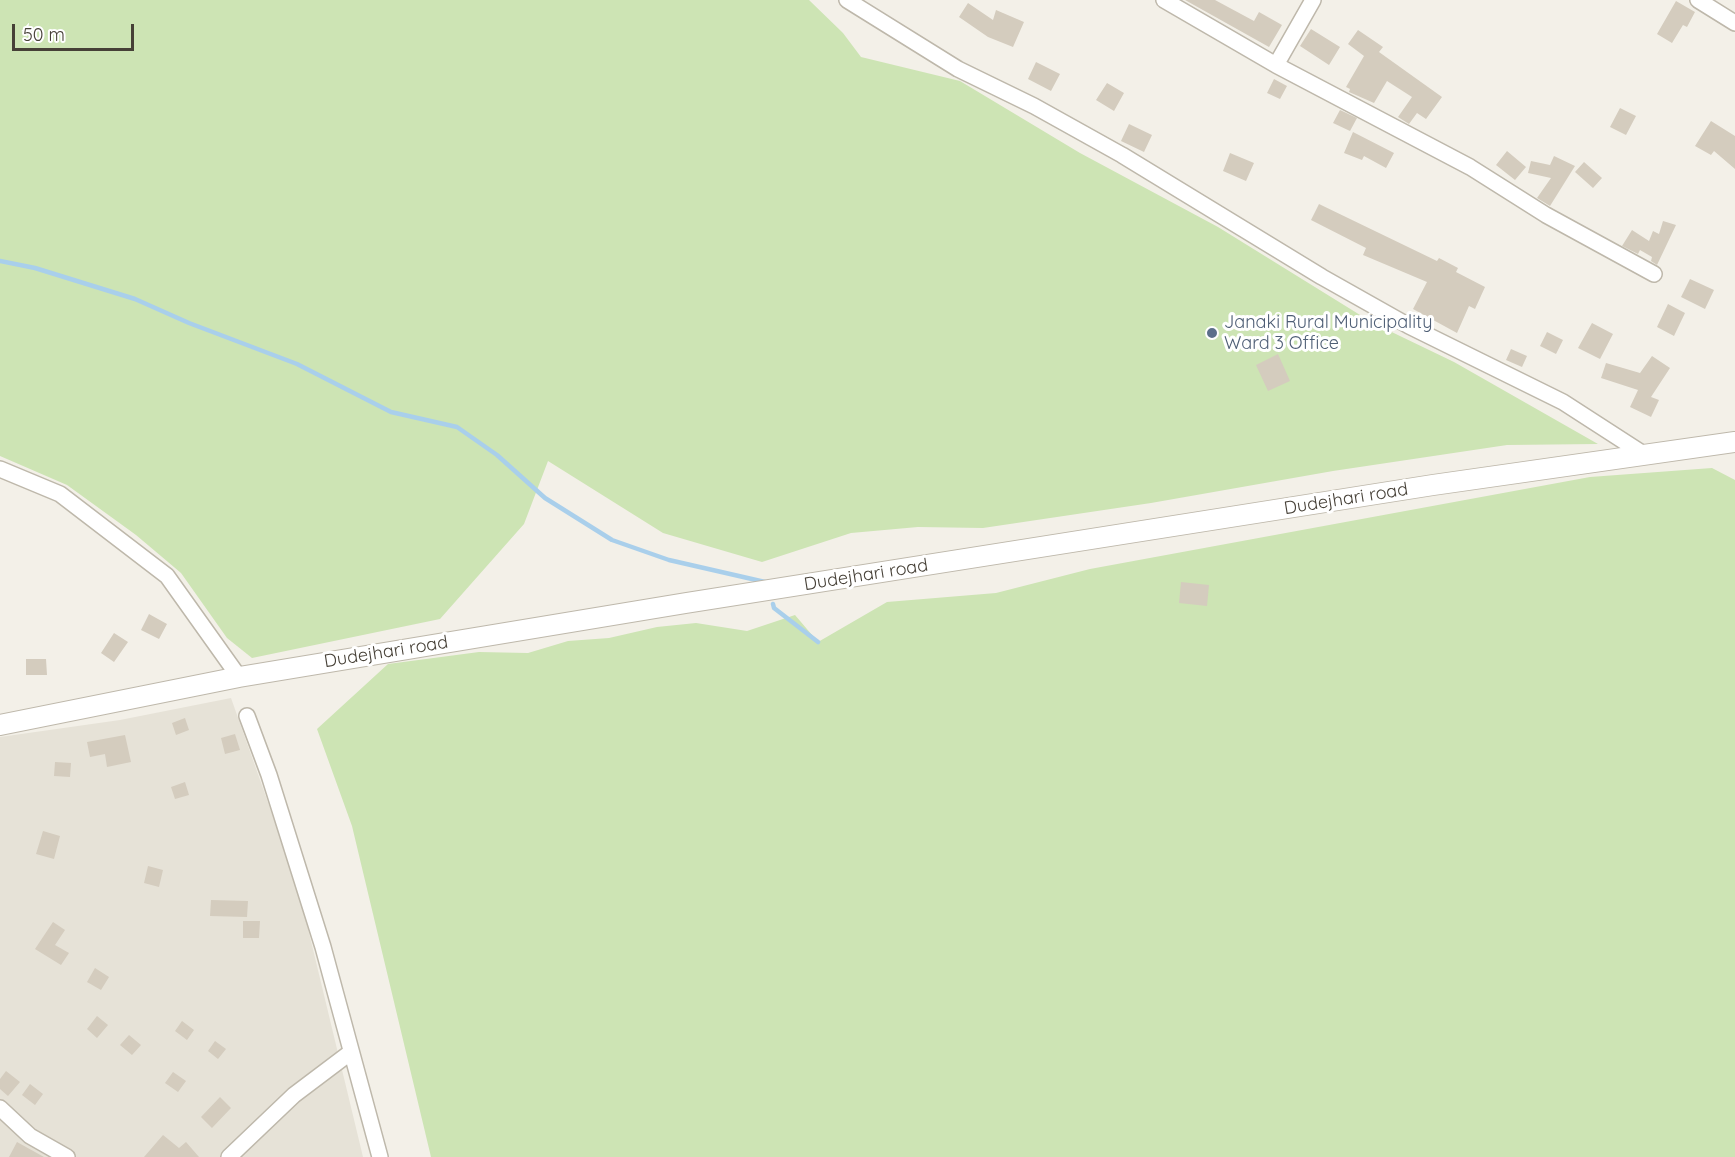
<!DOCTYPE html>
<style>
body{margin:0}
#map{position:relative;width:1735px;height:1157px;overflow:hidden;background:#f3f0e8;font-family:Quicksand,sans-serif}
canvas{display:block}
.scale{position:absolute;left:12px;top:24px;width:122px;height:27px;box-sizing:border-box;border:3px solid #464037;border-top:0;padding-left:8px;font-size:18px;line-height:21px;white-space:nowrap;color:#464037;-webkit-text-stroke:4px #fff;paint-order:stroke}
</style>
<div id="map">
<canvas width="1735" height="1157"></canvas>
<div class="scale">50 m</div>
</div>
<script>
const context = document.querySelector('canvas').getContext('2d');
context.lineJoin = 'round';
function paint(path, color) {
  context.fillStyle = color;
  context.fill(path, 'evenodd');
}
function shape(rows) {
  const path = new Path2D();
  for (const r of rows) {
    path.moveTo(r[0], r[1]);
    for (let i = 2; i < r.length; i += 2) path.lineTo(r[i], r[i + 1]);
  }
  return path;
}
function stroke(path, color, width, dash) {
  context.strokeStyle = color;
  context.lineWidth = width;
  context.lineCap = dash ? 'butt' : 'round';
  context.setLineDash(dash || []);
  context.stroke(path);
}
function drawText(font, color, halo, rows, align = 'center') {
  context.font = font + ' Quicksand,sans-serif';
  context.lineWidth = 6;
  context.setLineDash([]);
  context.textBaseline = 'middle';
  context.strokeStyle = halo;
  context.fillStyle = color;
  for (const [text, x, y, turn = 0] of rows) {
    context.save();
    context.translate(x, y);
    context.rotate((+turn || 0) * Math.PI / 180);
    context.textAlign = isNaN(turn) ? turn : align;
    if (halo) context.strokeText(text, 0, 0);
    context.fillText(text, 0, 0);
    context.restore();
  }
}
paint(shape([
 [231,698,298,887,363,1157,0,1157,0,737,120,720]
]), '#e6e2d7');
paint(shape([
 [0,0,809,0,843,33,861,57,960,81,1080,153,1218,227,1373,323,1454,362,1598,444,1507,445,1333,471,1151,503,983,528,918,527,851,533,762,562,663,533,548,461,524,524,440,619,252,658,227,638,181,573,136,535,67,485,0,456],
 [1712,468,1735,480,1735,1157,431,1157,352,826,317,729,388,664,479,652,528,653,568,641,609,638,657,627,696,623,747,631,795,615,818,642,887,602,996,593,1090,569,1590,477]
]), '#cde4b4');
stroke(shape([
 [0,261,35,268,135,299,189,323,297,364,391,412,457,427,497,455,545,498,612,540,669,560,765,582],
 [773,604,774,608,818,642]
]), '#a9cfeb', 4.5);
paint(shape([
 [1185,0,1215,0,1254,21,1259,12,1282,25,1269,47],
 [1676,1,1695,12,1687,27,1683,25,1672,43,1657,34],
 [968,3,993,20,996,10,1024,22,1013,47,988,37,959,17],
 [1311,29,1340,47,1329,65,1300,46],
 [1358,30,1383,47,1379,52,1442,97,1426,119,1417,113,1409,124,1398,117,1412,97,1387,81,1374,103,1349,92,1350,89,1346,87,1364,56,1348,44],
 [1036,62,1060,74,1051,91,1028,79],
 [1274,79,1287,86,1280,99,1267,93],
 [1107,83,1124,93,1114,111,1096,100],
 [1620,108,1636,116,1626,135,1610,127],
 [1340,110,1357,118,1350,131,1333,123],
 [1711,121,1735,136,1735,169,1714,151,1711,155,1695,146],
 [1129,124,1152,135,1144,152,1121,141],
 [1353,132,1394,153,1386,168,1364,156,1362,160,1344,153],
 [1507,151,1526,167,1515,180,1496,165],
 [1230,153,1254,163,1246,181,1223,171],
 [1554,156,1575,166,1550,206,1537,198,1551,178,1528,173,1531,161,1550,165],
 [1584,162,1602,178,1593,188,1575,172],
 [1319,204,1437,261,1439,258,1458,268,1456,272,1485,287,1475,309,1469,306,1457,333,1413,309,1427,282,1363,255,1366,248,1311,220],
 [1663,221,1676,225,1657,265,1651,261,1652,257,1640,250,1638,254,1622,246,1632,230,1649,241,1653,231,1659,234],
 [1690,279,1714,290,1705,309,1681,297],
 [1668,304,1685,313,1674,336,1657,327],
 [1592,323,1613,334,1600,359,1578,348],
 [1547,332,1563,340,1556,354,1540,346],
 [1511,349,1527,356,1522,367,1506,360],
 [1278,354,1290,381,1268,391,1256,365],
 [1652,356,1670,368,1651,397,1659,400,1651,417,1630,407,1638,390,1601,378,1606,363,1640,373],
 [1181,582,1209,585,1207,606,1179,603],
 [149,614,167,624,159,639,141,630],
 [114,633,128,642,114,662,101,653],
 [26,659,46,659,47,675,26,675],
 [185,718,189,730,176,735,172,723],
 [235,734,240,750,225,754,221,738],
 [125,735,131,762,107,767,105,754,90,757,87,742],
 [55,762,71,763,70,777,54,776],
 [185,782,189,795,175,799,171,787],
 [43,831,60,836,54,859,36,854],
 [148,866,163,870,159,887,144,883],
 [211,900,248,901,247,917,210,916],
 [243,921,260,921,259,938,243,938],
 [53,922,65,930,55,945,69,953,61,965,35,949],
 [95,968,109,977,101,990,87,982],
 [97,1016,108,1025,97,1038,87,1029],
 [182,1021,194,1030,187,1040,175,1031],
 [129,1035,141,1045,132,1055,120,1045],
 [215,1041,226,1049,218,1059,208,1051],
 [6,1071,20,1082,8,1096,0,1089,0,1079],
 [173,1072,186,1081,178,1092,165,1083],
 [30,1084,43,1094,35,1105,22,1095],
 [220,1097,231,1108,212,1128,201,1117],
 [163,1135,179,1148,186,1142,199,1157,144,1157],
 [17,1142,44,1157,9,1157]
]), '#d4ccbe');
const minor = shape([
 [847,0,958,69,1034,106,1122,155,1322,277,1409,326,1563,402,1645,455],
 [1164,0,1276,65,1470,167,1546,215,1654,274],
 [1698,0,1735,23],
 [1276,65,1313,0],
 [0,469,60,494,167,576,239,677],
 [247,716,269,775,323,947,380,1157],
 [0,1108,30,1136,67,1157],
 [229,1157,294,1095,351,1052]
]);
const tertiary = shape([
 [0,725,239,677,686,603,1433,485,1735,442]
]);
stroke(minor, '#beb8ab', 18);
stroke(tertiary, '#beb8ab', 22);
stroke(minor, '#fff', 15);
stroke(tertiary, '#fff', 20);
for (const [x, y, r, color] of [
 [1212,333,6,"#5c6f8a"]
]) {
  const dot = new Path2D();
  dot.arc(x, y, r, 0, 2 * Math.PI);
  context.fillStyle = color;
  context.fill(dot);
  stroke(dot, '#fff', 2);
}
drawText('18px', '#4e5e75', '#fff', [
 ["Janaki Rural Municipality",1224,323],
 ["Ward 3 Office",1224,344]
], 'left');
drawText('18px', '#464037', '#fff', [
 ["Dudejhari road",1346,499,-9],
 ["Dudejhari road",866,575,-9],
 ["Dudejhari road",386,652,-9]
]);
</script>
